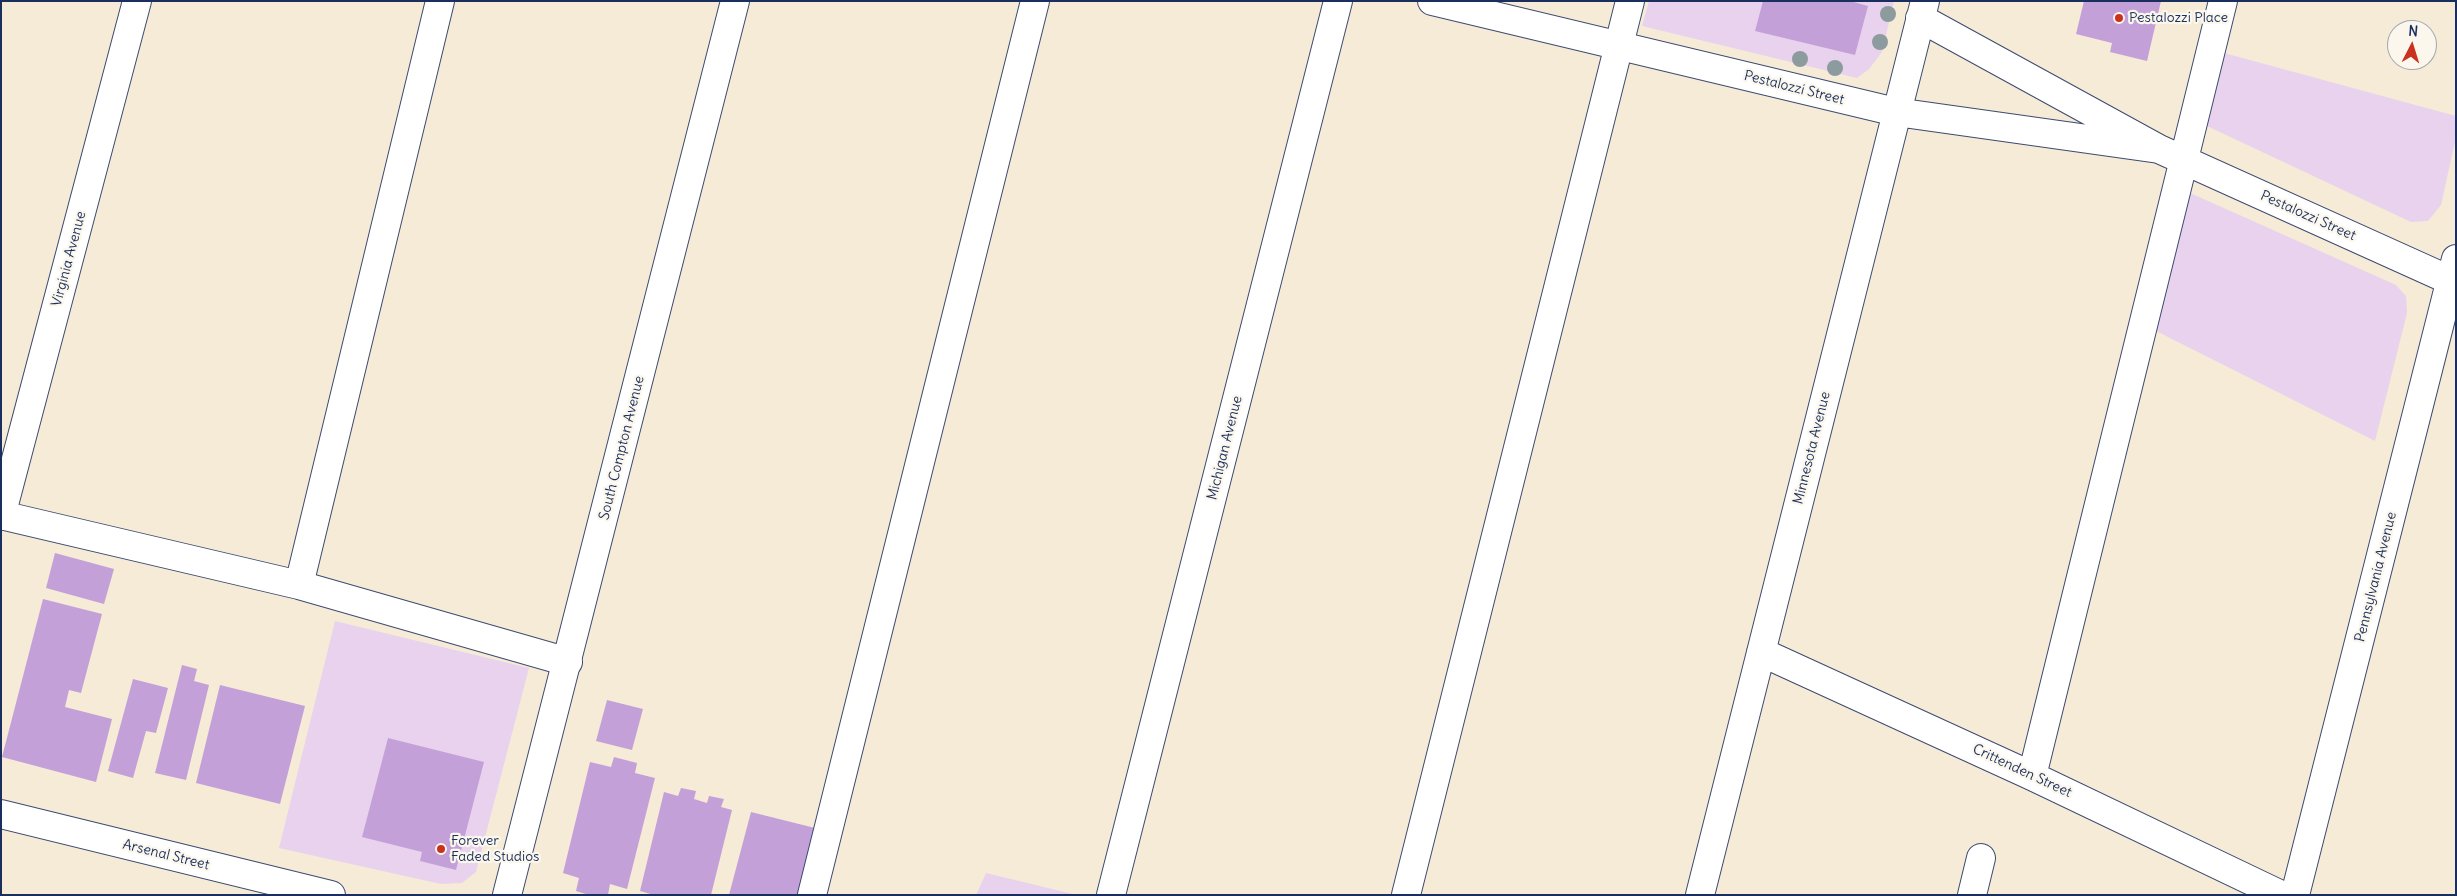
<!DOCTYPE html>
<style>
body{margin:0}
#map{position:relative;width:2457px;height:896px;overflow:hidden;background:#f6ebd6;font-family:Delius,sans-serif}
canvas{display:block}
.frame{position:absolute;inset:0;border:2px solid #1b2f5e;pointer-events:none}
.north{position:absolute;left:2387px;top:20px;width:50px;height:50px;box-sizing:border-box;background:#fbf7ec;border:1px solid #a1a7b3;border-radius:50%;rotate:5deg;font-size:14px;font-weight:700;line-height:20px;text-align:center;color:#1b2f5e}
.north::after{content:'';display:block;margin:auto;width:18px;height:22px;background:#c8321e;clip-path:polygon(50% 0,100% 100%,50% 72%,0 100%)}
</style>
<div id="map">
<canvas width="2457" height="896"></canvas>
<div class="frame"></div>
<div class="north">N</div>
</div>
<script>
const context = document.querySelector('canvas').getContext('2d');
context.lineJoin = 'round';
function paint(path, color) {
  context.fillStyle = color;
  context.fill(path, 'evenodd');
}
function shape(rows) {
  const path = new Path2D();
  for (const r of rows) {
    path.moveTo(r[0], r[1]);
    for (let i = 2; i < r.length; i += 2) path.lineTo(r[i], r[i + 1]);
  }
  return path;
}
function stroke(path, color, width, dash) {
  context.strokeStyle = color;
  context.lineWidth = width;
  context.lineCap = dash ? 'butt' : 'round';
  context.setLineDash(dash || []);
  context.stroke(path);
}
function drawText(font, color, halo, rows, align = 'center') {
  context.font = font + ' Delius,sans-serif';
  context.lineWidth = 4.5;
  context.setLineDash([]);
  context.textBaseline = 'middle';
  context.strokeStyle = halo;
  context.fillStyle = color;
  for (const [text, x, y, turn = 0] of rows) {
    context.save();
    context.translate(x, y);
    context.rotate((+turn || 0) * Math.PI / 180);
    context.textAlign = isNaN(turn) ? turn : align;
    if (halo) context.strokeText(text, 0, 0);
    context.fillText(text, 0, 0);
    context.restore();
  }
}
paint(shape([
 [1649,1,1894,1,1882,52,1869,69,1857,78,1642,26],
 [2224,53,2456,116,2456,137,2441,205,2428,221,2411,222,2207,126],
 [2188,192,2396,285,2406,296,2407,313,2375,441,2154,330],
 [335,621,529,668,476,872,462,883,441,884,279,848],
 [986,873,1077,895,976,895]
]), '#e9d2ee');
paint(shape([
 [1763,1,1850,1,1868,6,1855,55,1755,31],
 [2084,1,2161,1,2147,61,2110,52,2112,43,2076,34],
 [55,553,114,569,104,604,46,588],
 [43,599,102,614,81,693,69,690,65,707,112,719,96,782,2,757],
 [182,665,197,669,194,681,209,685,186,780,155,773],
 [133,679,168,688,156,733,146,731,133,778,108,771],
 [220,685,305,706,280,804,196,783],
 [607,700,643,709,632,750,596,741],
 [388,738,484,762,456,870,420,861,422,852,362,837],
 [614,757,637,763,635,773,655,778,627,889,610,884,608,895,589,895,576,891,579,878,563,873,590,762,611,767],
 [681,788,696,791,694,799,707,803,709,796,724,799,721,807,732,810,711,895,654,895,640,891,664,792,678,796],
 [751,812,815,828,798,895,729,895]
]), '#c4a0d9');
const minor = shape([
 [1432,1,1896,112,2159,149],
 [1920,18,2159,149,2456,283],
 [1,515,299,585,568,662],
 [1,516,137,1],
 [299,585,440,1],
 [1761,652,2032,776,2281,895],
 [2032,776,2223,1],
 [812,895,1035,1],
 [1111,895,1338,1],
 [1406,895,1630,1],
 [1700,895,1925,1],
 [1972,895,1981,858],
 [2295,895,2456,259]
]);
const major = shape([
 [1,814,331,895],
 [507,895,735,1]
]);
stroke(minor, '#3c4b70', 30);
stroke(major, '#3c4b70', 30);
stroke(minor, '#fff', 28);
stroke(major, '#fff', 28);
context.fillStyle = '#8c9b9d';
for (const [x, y] of [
 [1888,14],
 [1880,42],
 [1800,59],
 [1835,68]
]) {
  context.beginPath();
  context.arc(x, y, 8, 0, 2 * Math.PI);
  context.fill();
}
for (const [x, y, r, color] of [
 [2119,18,5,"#c8321e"],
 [441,849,5,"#c8321e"]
]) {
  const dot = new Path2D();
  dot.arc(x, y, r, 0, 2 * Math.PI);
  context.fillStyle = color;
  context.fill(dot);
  stroke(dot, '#fbf7ec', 2);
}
drawText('14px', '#1b2f5e', '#fbf7ec', [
 ["Pestalozzi Place",2129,18],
 ["Forever",451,841],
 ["Faded Studios",451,857]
], 'left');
drawText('14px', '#1b2f5e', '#fbf7ec', [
 ["Pestalozzi Street",1794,88,14],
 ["Pestalozzi Street",2308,216,24],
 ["Virginia Avenue",69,259,-75],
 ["South Compton Avenue",622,448,-76],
 ["Michigan Avenue",1225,448,-76],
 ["Minnesota Avenue",1812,448,-76],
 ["Pennsylvania Avenue",2376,577,-76],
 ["Crittenden Street",2022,771,25],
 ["Arsenal Street",166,855,14]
]);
</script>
